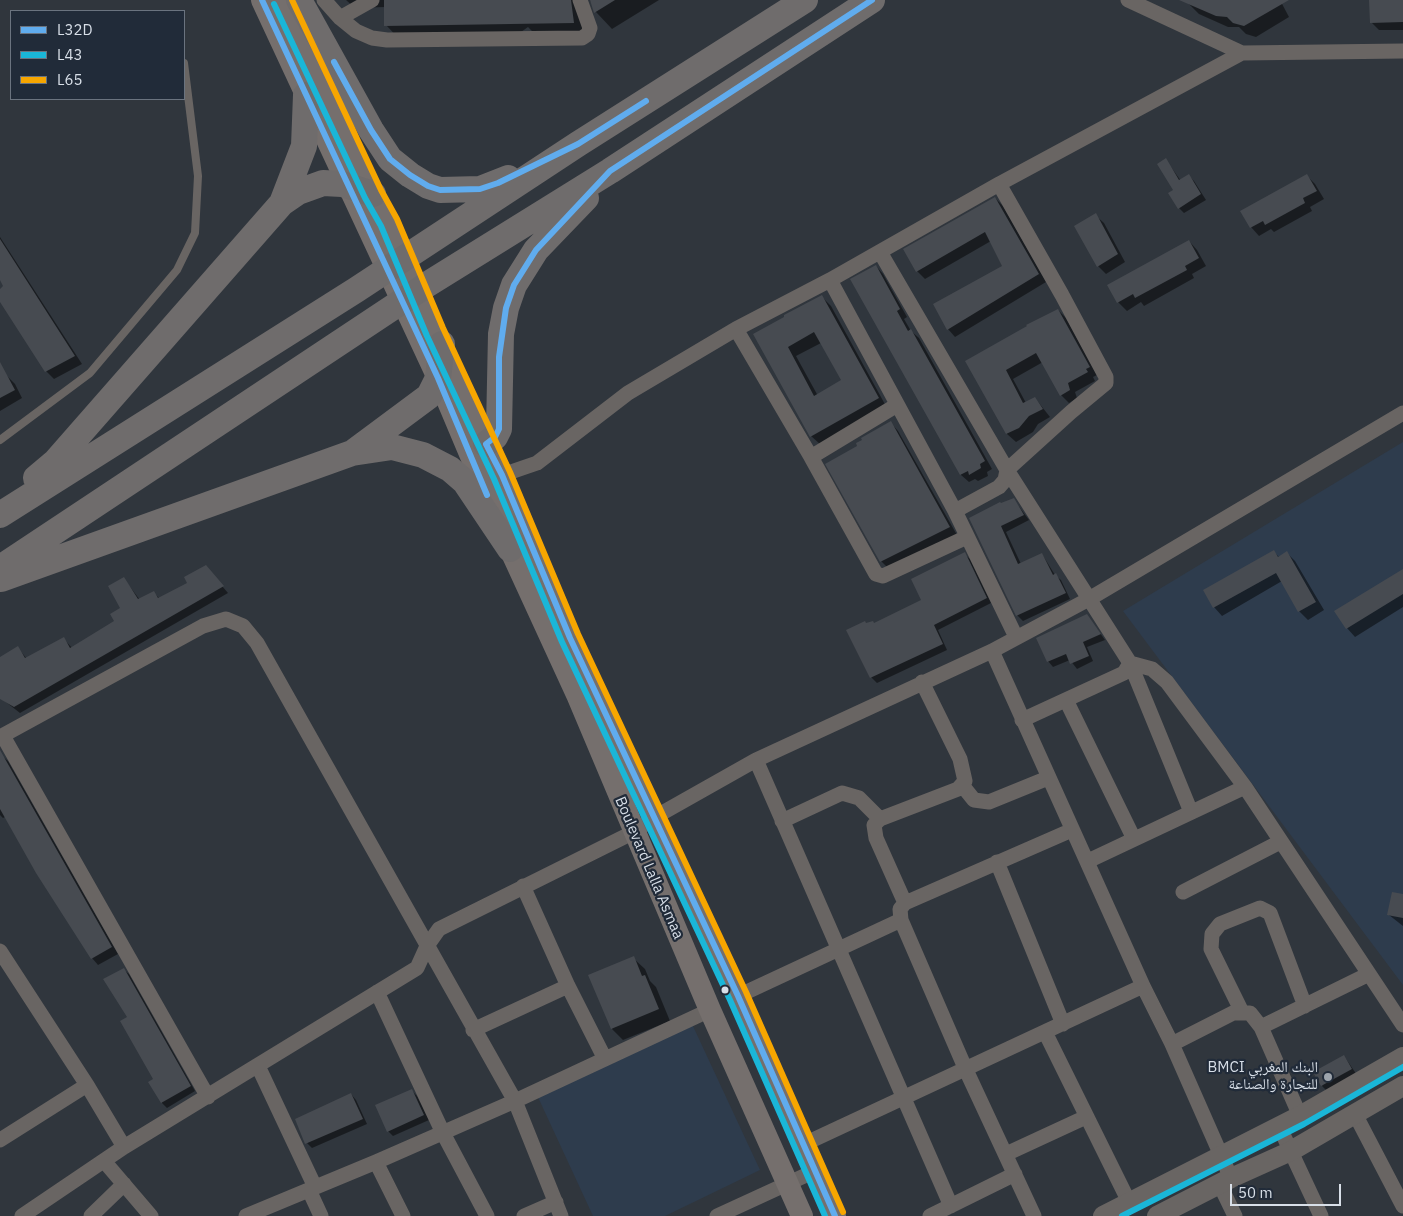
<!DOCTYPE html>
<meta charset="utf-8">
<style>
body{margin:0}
#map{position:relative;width:1403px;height:1216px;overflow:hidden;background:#30363d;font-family:"IBM Plex Sans",sans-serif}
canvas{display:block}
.legend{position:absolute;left:10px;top:10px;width:175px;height:90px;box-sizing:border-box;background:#212b39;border:1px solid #6a737f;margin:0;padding:6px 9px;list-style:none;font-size:15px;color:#d8dfe8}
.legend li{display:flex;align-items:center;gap:10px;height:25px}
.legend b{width:25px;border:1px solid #6a737f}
.scale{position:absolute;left:1230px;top:1184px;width:111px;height:22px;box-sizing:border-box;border:2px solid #d8dfe8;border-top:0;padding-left:6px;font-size:15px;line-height:18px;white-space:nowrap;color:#d8dfe8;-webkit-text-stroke:4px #212b39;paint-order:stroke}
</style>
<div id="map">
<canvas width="1403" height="1216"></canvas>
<ul class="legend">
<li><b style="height:6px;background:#60acee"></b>L32D</li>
<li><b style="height:6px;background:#1ab6d8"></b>L43</li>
<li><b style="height:6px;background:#f7a600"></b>L65</li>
</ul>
<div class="scale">50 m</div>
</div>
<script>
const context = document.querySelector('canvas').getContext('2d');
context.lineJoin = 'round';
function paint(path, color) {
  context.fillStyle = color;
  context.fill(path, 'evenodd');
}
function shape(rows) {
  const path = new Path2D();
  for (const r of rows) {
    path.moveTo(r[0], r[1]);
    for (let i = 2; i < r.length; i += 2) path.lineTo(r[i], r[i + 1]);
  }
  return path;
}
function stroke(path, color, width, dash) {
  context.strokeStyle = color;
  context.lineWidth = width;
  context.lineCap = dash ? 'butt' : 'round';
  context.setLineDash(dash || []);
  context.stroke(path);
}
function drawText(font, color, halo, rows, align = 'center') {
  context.font = font + ' "IBM Plex Sans","Noto Naskh Arabic",sans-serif';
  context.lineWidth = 4.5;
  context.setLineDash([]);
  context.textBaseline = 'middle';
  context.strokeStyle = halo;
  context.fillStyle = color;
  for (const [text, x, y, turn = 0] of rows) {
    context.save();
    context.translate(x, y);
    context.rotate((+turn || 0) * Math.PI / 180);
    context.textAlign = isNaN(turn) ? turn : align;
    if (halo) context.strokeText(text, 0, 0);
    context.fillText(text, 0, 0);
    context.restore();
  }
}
paint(shape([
 [1403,442,1403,985,1123,611],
 [692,1024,760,1170,665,1216,593,1216,537,1095]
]), '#2e3c4d');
paint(shape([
 [346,0,580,0,590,39,541,40,528,27,521,32,402,42,386,25,385,7,355,8],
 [590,0,659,0,612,29,596,12],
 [1189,0,1280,0,1289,17,1256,37,1246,34,1239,27,1228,27,1199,14,1188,3],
 [1370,0,1403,0,1403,30,1379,30,1371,22],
 [1166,160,1181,181,1189,176,1194,181,1206,200,1184,213,1179,208],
 [1307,176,1315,184,1324,199,1310,207,1312,211,1274,232,1271,229,1259,236,1251,227],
 [995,198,1003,206,1046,282,955,337,948,329,1003,267,991,241,925,279,917,271],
 [1095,215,1104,223,1125,262,1106,274,1098,266],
 [0,237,82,364,54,379,46,371,0,295,0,291,5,286,0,278],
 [1189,241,1197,250,1206,266,1192,274,1194,278,1144,306,1141,302,1127,311,1118,302,1109,286],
 [876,266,883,274,907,317,904,319,911,331,919,338,992,469,987,472,988,476,978,481,975,479,969,482,961,475,852,280],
 [821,296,831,306,887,408,821,445,811,436,755,335],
 [821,343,843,381,818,396,796,356],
 [1058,310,1066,318,1097,375,1093,377,1095,381,1075,392,1077,398,1069,403,1061,395,1043,362,1013,379,1026,403,1035,398,1050,417,1038,424,1033,432,1016,442,1007,434,967,361],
 [7,376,15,384,22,398,0,411,0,380],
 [891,423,898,431,957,535,889,569,881,561,858,446],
 [1014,500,1029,520,1006,532,1021,564,1042,554,1055,575,1061,580,1070,599,1023,621,1017,615,971,519],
 [1273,551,1279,557,1287,553,1295,561,1324,610,1308,620,1299,611,1282,581,1222,616,1214,607],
 [964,554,970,559,991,603,938,630,947,650,877,683,871,677,867,625,874,624,923,601],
 [1403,570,1403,607,1355,637,1347,628],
 [211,573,228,593,20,713,2,699,0,695,0,660,18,648,27,659,64,639,72,648,116,622,121,608,124,579,140,600,154,593,160,599],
 [1087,615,1105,640,1087,647,1093,661,1077,669,1070,660,1053,667,1048,661],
 [0,754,8,761,118,954,98,965,92,958,7,816,3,818,0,815],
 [1403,895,1403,926,1389,915],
 [633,958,645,969,650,981,656,987,670,1021,623,1040,612,1029],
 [123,969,129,974,195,1091,167,1108,162,1103,155,1080,129,1018],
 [1344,1056,1357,1075,1327,1091,1322,1086],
 [412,1091,417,1096,429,1120,393,1136,388,1131],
 [351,1094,356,1100,367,1124,312,1148,307,1143]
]), '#0007');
paint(shape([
 [384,0,571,0,574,23,384,26],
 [590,0,615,0,594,13],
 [1179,0,1289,0,1244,26,1233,23,1227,17,1216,16],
 [1369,0,1403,0,1403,22,1370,23],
 [1166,158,1179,180,1189,174,1201,194,1178,209,1168,193,1173,190,1157,164],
 [1307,174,1317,191,1303,198,1305,203,1265,225,1263,221,1250,228,1240,211],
 [995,197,1039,274,947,330,933,304,1002,266,985,232,916,272,903,249],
 [1096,213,1118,254,1097,267,1074,226],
 [0,239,75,356,45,372,0,302,0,289,3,286,0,280],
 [1189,240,1199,258,1185,266,1187,270,1135,298,1133,294,1117,303,1107,285],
 [876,265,900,309,897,311,908,331,911,329,985,461,980,464,981,468,969,475,968,471,960,475,850,279],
 [822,295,879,398,810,437,753,334,784,317,784,315],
 [814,332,841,380,814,396,788,347],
 [1058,309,1090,367,1086,369,1088,372,1068,383,1070,390,1060,396,1036,353,1006,370,1023,403,1035,397,1043,409,1029,416,1019,428,1006,434,965,361,1027,326,1026,325],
 [0,362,15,390,0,398],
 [891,421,950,527,880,562,825,464,857,446,856,443,862,440,861,438],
 [1014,498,1024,515,1001,526,1018,564,1042,553,1053,575,1056,573,1066,593,1016,616,969,518,1000,502,1001,503],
 [1274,550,1278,557,1287,551,1316,602,1298,612,1276,573,1213,608,1203,590],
 [965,552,987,598,934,625,943,644,870,678,846,630,865,621,866,623,873,621,874,623,921,600,911,579],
 [206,565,224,586,14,707,0,699,0,657,18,646,25,658,64,637,70,648,114,621,110,614,120,608,108,586,124,577,138,599,154,591,158,598,187,583,184,577],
 [1403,569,1403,594,1346,629,1334,611],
 [1087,614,1101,634,1083,642,1089,656,1070,664,1066,654,1047,662,1036,638],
 [0,750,112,947,91,959,36,873,0,809],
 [1392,892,1403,894,1403,918,1387,915],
 [634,956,642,976,645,975,659,1009,611,1029,588,975],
 [124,968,191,1086,161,1103,148,1082,153,1079,120,1021,127,1017,103,979],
 [1344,1055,1352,1069,1321,1086,1313,1072],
 [412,1089,424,1115,387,1132,375,1105],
 [351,1093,363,1119,305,1144,295,1119]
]), '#474b51');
stroke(shape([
 [0,440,90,373,177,270,195,233,198,176,184,63]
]), '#696563', 8);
stroke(shape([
 [324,0,340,18,356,31,372,38,387,40,582,38,588,34,590,28,580,0],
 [1128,0,1242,53,1403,51],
 [340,18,372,0],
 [880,252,1007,470,1130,663,1191,812],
 [830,280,955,511,1016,637],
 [736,329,811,457,876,574,883,576,967,537],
 [811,457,897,405],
 [502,475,537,463,628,393,736,329,830,280,999,184,1242,53],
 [955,511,999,487,1005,480,1007,470,1071,412,1106,383,1106,377,1062,295,999,184],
 [992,651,1143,986,1172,1044,1231,1178],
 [1066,700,1134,839],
 [1022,720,1124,673,1130,663,1152,669,1167,682,1245,787,1403,1025],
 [3,736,208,1097],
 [0,737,203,626,226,619,243,626,257,643,515,1101,561,1216],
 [756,760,951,1206],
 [962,785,974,800,989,802,1048,778],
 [782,821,842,793,859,798,880,819],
 [1088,861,1245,787],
 [997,862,1063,1024],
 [523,886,568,986,605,1059],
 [1183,892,1280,842],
 [905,903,876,838,874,825,880,819,958,789,965,781,960,759,922,682],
 [0,951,87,1085,124,1147],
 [377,992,443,1133,487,1216],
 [738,996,901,920],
 [1242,1012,1211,949,1212,934,1220,924,1260,908,1270,913,1305,1006],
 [1261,1027,1369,974],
 [473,1030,568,986],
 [1045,1032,1129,1202],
 [1172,1044,1233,1013,1250,1013,1261,1027,1300,1116],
 [258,1066,315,1187],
 [1355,1114,1403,1206],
 [1279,1126,1321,1216],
 [0,1140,87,1085],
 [802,1145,1143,986],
 [1006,1154,1086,1117],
 [104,1161,151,1216],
 [376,1162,403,1216],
 [1219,1183,1235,1216],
 [309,1190,321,1216],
 [22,1216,124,1147,417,968,427,946,439,929,634,832,655,817,756,760,992,651,1089,599,1403,413],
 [91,1216,124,1184],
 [246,1216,376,1162,515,1101,710,1010],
 [524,1216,556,1202],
 [717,1216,815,1171],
 [930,1216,1015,1174],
 [1034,1216,966,1070,901,920,900,909,905,903,1072,830]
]), '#696563', 15);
stroke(shape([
 [1103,1216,1300,1116,1403,1057],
 [1157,1216,1231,1178,1291,1151,1403,1086]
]), '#696563', 20);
stroke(shape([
 [262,0,438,378,510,549,578,697,710,1010,802,1216],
 [282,0,373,194,389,222,435,332,502,475,570,638,738,996,835,1216]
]), '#756f6d', 22);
stroke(shape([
 [299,0,371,130,390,159,410,175,428,186,440,190,480,189,508,178],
 [282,203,298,192,323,183,342,184,373,194],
 [486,444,495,437,499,429,501,334,506,308,514,285,536,250,586,198],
 [355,451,429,396,438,378,442,344],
 [36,478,55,462,282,203,304,146,306,95],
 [0,515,356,290,578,144,805,0],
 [0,568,428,284,610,171,872,0],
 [1,579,352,453,392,447,423,455,450,469,465,482,510,549]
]), '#6f6c6c', 26);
stroke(shape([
 [262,0,438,378,487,495],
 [334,62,371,130,390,159,410,175,428,186,440,190,480,189,498,183,578,144,646,101],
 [835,1216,738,996,570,638,502,475,486,444,495,437,499,429,499,357,506,308,514,285,536,250,610,171,872,0]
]), '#60acee', 6);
stroke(shape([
 [274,4,365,198,381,226,427,336,494,479,562,642,730,1000,825,1216],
 [1122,1216,1304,1124,1403,1067]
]), '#1ab6d8', 6);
stroke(shape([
 [292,0,381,190,397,219,443,328,510,472,578,634,746,992,843,1212]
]), '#f7a600', 6);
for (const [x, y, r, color] of [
 [725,990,4.5,"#d8dfe8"],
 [1328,1077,5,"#9da4ac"]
]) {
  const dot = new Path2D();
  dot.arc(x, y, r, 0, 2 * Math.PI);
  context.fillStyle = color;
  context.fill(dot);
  stroke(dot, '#212b39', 2);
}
drawText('15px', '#d8dfe8', '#212b39', [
 ["Boulevard Lalla Asmaa",649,868,67]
]);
drawText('15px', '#d8dfe8', '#212b39', [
 ["BMCI البنك المغربي",1318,1068],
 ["للتجارة والصناعة",1318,1085]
], 'right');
</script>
